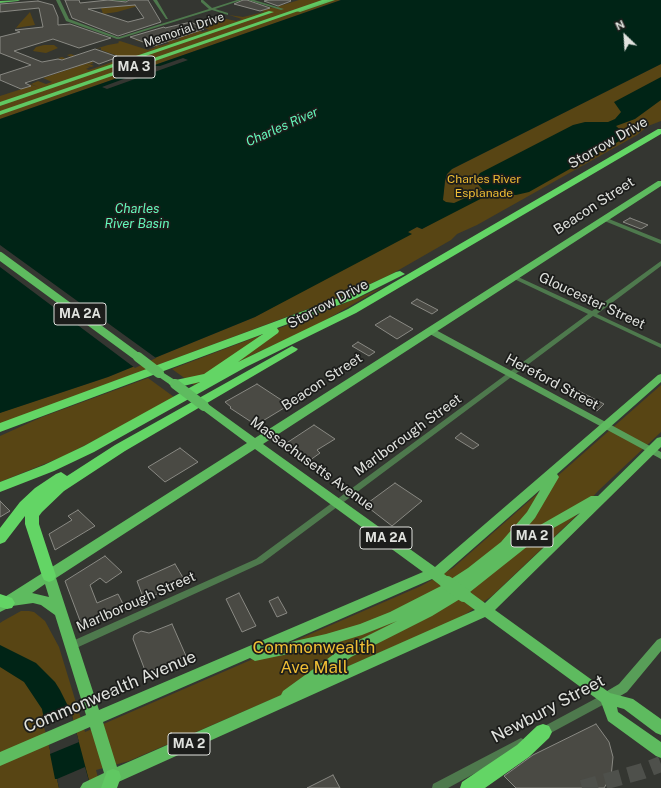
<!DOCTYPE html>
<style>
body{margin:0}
#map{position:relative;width:661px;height:788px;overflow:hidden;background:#343631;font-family:"Public Sans",sans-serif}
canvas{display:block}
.north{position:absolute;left:605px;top:16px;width:40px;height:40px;-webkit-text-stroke:3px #1c1d1b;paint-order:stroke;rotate:335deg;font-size:11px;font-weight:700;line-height:16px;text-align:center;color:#e0e2de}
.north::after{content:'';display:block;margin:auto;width:14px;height:18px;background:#e0e2de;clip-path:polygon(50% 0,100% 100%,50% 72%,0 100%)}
</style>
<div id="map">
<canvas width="661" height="788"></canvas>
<div class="north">N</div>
</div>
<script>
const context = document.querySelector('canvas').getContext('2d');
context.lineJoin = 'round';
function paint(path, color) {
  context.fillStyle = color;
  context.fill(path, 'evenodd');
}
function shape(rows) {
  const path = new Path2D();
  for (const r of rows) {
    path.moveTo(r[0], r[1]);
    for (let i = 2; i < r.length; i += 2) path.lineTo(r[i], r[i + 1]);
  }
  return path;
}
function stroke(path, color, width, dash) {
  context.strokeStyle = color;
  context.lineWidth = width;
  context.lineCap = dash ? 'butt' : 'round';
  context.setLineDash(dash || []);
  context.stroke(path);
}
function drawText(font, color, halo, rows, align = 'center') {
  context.font = font + ' "Public Sans",sans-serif';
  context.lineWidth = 3.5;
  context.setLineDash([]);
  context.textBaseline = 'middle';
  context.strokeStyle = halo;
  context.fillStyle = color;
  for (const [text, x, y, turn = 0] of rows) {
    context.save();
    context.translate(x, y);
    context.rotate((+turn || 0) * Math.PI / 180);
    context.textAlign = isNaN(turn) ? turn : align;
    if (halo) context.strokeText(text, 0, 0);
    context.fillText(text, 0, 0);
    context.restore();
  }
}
paint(shape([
 [299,0,341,0,0,119,0,96,31,86,29,84,38,87,31,84,38,81,46,84,52,82,43,78,79,66,58,58,62,57,67,59,71,57,67,55,71,54,94,63,91,64,81,60,94,66,91,67,75,61,90,67,86,69,89,70,124,58,101,50,101,48,95,49,108,45,119,43,118,42,120,41,148,50,156,47,135,40,140,39,139,41,147,44,154,46,159,45,159,46,170,43,166,42,169,41,181,39,175,37,181,35,159,28,185,29,197,34,188,26,202,32,209,30,197,24,222,18,236,21,242,19,229,15,243,17,264,12,261,11,270,8,260,5,273,8],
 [137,4,138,6,117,12,103,14,101,8],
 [30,12,35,25,16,28,20,23],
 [44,45,54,45,58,48,46,53,33,51,36,47],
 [661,64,661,121,648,126,637,135,477,225,457,234,451,240,390,275,348,294,0,424,0,413,2,412,108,377,255,317,417,227,422,229,440,219,445,181,447,174,452,169],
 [385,286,315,326,254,354,194,385,172,369,356,299],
 [148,378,174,397,113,431,62,457,0,482,0,436,42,417],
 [661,385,661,432,598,491,574,518,492,596,460,618,129,761,96,770,101,788,0,788,0,623,3,621,21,611,29,611,34,612,45,621,59,647,85,732,421,586,453,568]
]), '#584514');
paint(shape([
 [341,0,661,0,661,64,452,169,447,174,445,181,443,200,446,202,454,203,483,190,477,183,477,177,480,173,573,125,585,122,608,122,615,119,621,112,614,102,661,77,661,100,635,119,616,126,624,133,625,135,623,139,529,192,516,195,492,193,422,229,417,227,408,232,412,234,255,317,108,377,0,413,0,119],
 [0,645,36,663,55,682,60,690,71,712,91,788,59,788,57,779,55,779,50,754,50,750,42,709,24,682,0,667]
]), '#002416');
paint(shape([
 [183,58,188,60,107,89,102,87,156,67,154,66,160,66],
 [0,245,156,358,135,368,0,267],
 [71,712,79,742,50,754,50,750,43,723],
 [85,767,91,788,59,788,57,779]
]), '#343631');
const building = shape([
 [65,0,79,0,80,3,108,0,126,2,129,0,148,0,161,22,118,36,72,18,65,0],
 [135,5,144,18,128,22,88,9,135,5],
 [243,0,247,0,270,8,260,11,234,4,243,0],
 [268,0,290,0,291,1,278,6,264,1,268,0],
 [38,1,53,5,58,17,58,25,70,24,111,38,79,48,53,39,14,51,42,62,58,59,62,60,95,49,118,57,99,64,93,61,25,83,31,86,21,89,0,80,0,75,31,65,0,53,0,37,20,32,15,30,43,27,39,8,0,12,0,4,38,1],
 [191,22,204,29,154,46,130,37,164,27,165,28,191,22],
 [630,218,648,225,641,229,623,222,630,218],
 [417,299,438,310,432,314,411,303,417,299],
 [390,316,413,329,397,339,375,325,390,316],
 [358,342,375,352,369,356,352,346,358,342],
 [257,384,289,405,256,425,230,408,231,407,225,402,257,384],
 [579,391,604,404,597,411,572,397,579,391],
 [314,425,335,439,317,450,320,453,306,463,282,446,314,425],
 [461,433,479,445,473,449,455,438,461,433],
 [180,448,198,462,165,482,148,467,180,448],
 [395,483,422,501,392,526,365,505,395,483],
 [0,501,10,511,0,517,0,501],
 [78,510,95,526,55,550,49,534,72,520,68,516,78,510],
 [105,556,122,572,106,583,100,578,90,585,97,603,118,594,125,608,82,626,65,581,105,556],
 [175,564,185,581,144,600,137,581,175,564],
 [239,593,256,626,242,632,226,599,239,593],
 [278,597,287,613,277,617,269,601,278,597],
 [172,624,186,656,146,673,133,639,134,635,141,631,149,633,172,624],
 [596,724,609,742,613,757,611,777,604,788,516,788,504,776,533,755,596,724],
 [333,775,340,788,307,788,333,775]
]);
paint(building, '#4a4a44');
stroke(building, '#898983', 1);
stroke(shape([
 [582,788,643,771,661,764]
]), '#4e504b', 16, [16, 8]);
paint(shape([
 [109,0,128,0,126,1,109,0],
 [153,0,157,0,168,19,166,19,153,0],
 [201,0,203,0,212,8,237,0,242,0,215,9,228,13,228,15,212,10,119,39,116,38,209,9,201,2,201,0],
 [248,0,254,0,284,9,281,10,248,0],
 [604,217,661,240,661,244,602,220,602,218,604,217],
 [661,261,661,266,597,314,661,344,661,348,593,316,262,563,74,649,71,650,68,649,66,646,68,643,256,559,588,314,512,278,512,276,516,276,592,311,661,261],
 [606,693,610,695,611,698,610,701,547,735,543,737,539,735,538,732,539,729,606,693],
 [521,738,525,740,526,743,525,746,448,788,432,788,433,784,521,738]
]), '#4e794d');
paint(shape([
 [56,0,60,0,69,19,120,38,117,39,66,21,56,0]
]), '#4e794d');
paint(shape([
 [428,329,434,329,661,452,661,459,428,333,427,331,428,329],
 [661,638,661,651,627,692,610,702,606,703,602,702,600,698,602,694,619,684,657,640,661,638]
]), '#589e58');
paint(shape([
 [20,0,18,1,0,3,0,1,20,0],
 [328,0,335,0,300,12,296,11,328,0],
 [658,181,661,181,661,186,263,444,435,567,658,375,661,374,661,382,557,474,559,477,535,518,511,546,535,528,591,496,598,496,657,438,661,437,661,447,495,610,610,693,633,699,661,719,661,735,656,733,624,709,617,707,618,712,661,742,661,758,656,756,608,721,601,702,485,617,105,788,80,788,83,783,104,773,90,727,0,766,0,752,86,715,55,615,41,605,33,603,12,606,0,612,0,600,247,443,200,408,199,406,200,404,208,404,255,438,658,181],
 [255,449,423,572,99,710,56,578,255,449],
 [540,490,527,512,501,542,468,568,451,579,444,574,540,490],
 [580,513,485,603,470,592,543,534,580,513],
 [432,579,441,586,390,612,360,624,326,634,286,643,432,579],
 [45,584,49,597,32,593,45,584],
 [460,599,475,610,326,676,351,657,432,616,460,599],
 [397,621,341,649,283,691,281,695,117,767,103,722,250,658,255,661,326,646,362,635,397,621],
 [159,370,178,382,180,384,178,386,172,386,156,375,154,373,156,371,159,370]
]), '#5ebb5f');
paint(shape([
 [322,0,330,0,0,115,0,111,322,0],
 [269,11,274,12,0,106,0,102,269,11],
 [113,769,119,771,121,777,117,788,101,788,107,771,113,769]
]), '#60c862');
paint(shape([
 [658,129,661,129,661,134,356,313,246,367,94,452,54,471,0,492,0,482,44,465,84,446,200,382,175,388,169,384,171,381,204,374,263,334,0,432,0,423,347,295,396,272,400,271,405,274,355,299,277,328,279,331,278,333,238,362,348,309,658,129],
 [292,346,298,349,296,351,125,451,64,491,42,512,39,516,39,524,56,576,54,580,49,582,44,580,42,576,25,524,25,516,5,542,0,544,0,528,20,502,35,488,56,474,61,472,67,476,115,445,292,346],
 [0,594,12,598,15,603,12,608,7,609,0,607,0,594],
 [543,724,549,726,552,732,549,738,529,757,485,788,460,788,462,782,517,745,537,726,543,724]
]), '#63d565');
stroke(shape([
 [0,256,139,358]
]), '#5ebb5f', 8);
stroke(shape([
 [138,357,159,373],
 [175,384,204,406]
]), '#5ebb5f', 10);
stroke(shape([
 [447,583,464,595]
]), '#5ebb5f', 14);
drawText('12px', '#e0e2de', '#1c1d1b', [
 ["Memorial Drive",184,30,-19]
]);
drawText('12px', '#efbd34', '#1c1d1b', [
 ["Charles River",484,179],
 ["Esplanade",484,193]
]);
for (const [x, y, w] of [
 [134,67,42],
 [80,314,52],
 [532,536,42],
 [386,538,52],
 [189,744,42]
]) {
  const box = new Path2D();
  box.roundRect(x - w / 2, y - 11, w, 22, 3);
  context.fillStyle = '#1c1d1b';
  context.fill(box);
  stroke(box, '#e0e2de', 1);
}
drawText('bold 13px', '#e0e2de', null, [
 ["MA 3",134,67],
 ["MA 2A",80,314],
 ["MA 2",532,536],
 ["MA 2A",386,538],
 ["MA 2",189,744]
]);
drawText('italic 13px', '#65f8bb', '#1c1d1b', [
 ["Charles River",282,127,-24],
 ["Charles",137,209],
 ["River Basin",137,224]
]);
drawText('14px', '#e0e2de', '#1c1d1b', [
 ["Storrow Drive",608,143,-30],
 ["Beacon Street",594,206,-33],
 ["Gloucester Street",592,301,25],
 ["Storrow Drive",328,304,-28],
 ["Beacon Street",322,382,-33],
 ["Hereford Street",552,382,28],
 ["Marlborough Street",408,435,-36],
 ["Massachusetts Avenue",312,464,36],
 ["Marlborough Street",136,602,-24]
]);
drawText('17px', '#efbd34', '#1c1d1b', [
 ["Commonwealth",314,648],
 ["Ave Mall",314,668]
]);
drawText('17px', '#e0e2de', '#1c1d1b', [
 ["Commonwealth Avenue",110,692,-23],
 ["Newbury Street",548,709,-28]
]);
</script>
